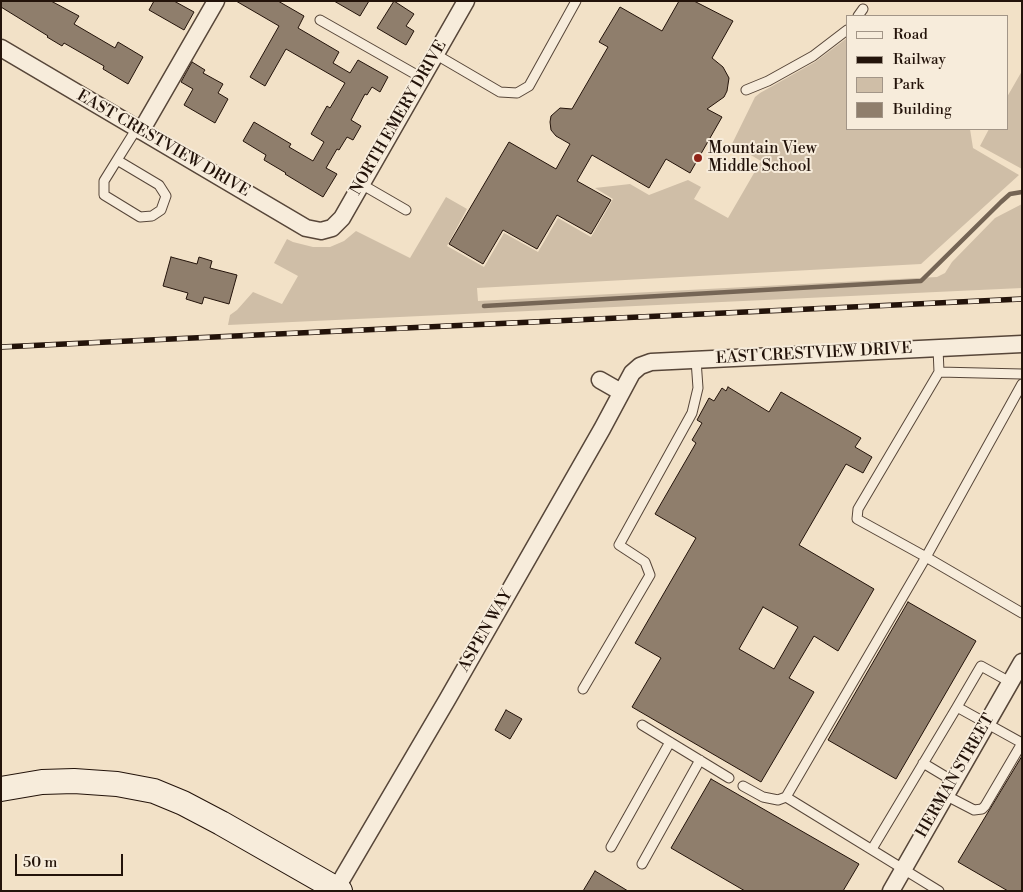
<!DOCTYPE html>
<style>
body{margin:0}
#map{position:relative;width:1023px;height:892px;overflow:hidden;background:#f2e1c7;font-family:"Libre Bodoni",serif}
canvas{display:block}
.frame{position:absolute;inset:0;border:2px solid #23130a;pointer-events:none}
.legend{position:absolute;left:846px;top:15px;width:162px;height:115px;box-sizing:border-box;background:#f7ecdb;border:1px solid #a29587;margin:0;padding:6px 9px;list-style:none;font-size:15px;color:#23130a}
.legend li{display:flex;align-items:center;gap:10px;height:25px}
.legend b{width:25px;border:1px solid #a29587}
.scale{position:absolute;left:15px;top:854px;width:108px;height:22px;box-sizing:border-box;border:2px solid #23130a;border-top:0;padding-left:6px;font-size:15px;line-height:18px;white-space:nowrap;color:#23130a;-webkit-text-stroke:4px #f7ecdb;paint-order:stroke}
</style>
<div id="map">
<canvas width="1023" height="892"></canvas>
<div class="frame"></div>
<ul class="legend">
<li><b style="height:6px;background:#f7ecdb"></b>Road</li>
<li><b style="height:6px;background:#23130a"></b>Railway</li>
<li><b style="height:14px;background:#cfbea7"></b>Park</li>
<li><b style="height:14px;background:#8f7e6c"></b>Building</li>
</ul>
<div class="scale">50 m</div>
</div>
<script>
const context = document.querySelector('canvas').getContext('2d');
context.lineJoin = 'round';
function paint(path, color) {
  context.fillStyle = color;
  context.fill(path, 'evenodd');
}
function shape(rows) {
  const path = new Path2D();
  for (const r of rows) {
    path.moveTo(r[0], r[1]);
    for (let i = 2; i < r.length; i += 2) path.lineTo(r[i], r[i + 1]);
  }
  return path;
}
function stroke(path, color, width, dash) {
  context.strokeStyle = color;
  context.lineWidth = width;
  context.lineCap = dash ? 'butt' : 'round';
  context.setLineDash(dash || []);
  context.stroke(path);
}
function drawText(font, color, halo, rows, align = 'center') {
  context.font = font + ' "Libre Bodoni",serif';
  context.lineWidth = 4;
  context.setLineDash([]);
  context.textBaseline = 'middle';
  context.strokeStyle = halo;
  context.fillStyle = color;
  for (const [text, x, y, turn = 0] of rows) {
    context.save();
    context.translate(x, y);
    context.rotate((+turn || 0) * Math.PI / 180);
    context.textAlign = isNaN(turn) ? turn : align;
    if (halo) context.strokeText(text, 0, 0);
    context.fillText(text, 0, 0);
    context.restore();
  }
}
paint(shape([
 [847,38,847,129,970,129,973,148,1019,175,921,264,477,288,478,301,937,277,945,273,952,262,995,218,1022,204,1022,288,228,325,230,315,237,310,253,292,282,304,298,276,274,263,287,239,293,242,313,247,330,247,344,241,356,231,410,258,446,197,467,209,447,246,484,267,504,233,538,252,558,218,591,237,613,199,595,188,630,184,649,195,688,180,701,187,694,199,728,218,761,161,732,144,755,97,760,93,815,62],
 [1022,71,1022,169,980,146,989,129,1007,129,1007,97]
]), '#cfbea7');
stroke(shape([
 [484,306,921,281,1001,202,1010,194,1022,192]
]), '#756555', 4.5);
const building = shape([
 [1,1,51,1,79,16,74,24,115,48,118,42,143,57,128,84,103,69,104,66,64,43,62,46,47,37,48,36,1,7,1,1],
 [154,1,174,1,194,12,184,30,149,10,154,1],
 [236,1,278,1,304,16,298,28,339,52,333,63,350,73,358,60,388,77,380,92,372,87,367,95,365,94,351,120,361,126,353,140,347,137,339,150,337,149,326,168,337,174,323,197,285,174,286,173,264,160,266,155,243,141,254,122,291,144,289,147,313,161,324,142,311,134,327,106,330,108,345,83,286,49,265,86,250,77,279,26,236,1],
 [334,1,369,1,360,16,334,1],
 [394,1,414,14,406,26,414,31,406,45,377,28,394,1],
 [679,1,694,1,733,21,712,58,723,67,729,78,727,91,724,97,707,109,722,117,690,173,666,159,649,188,592,155,577,181,611,200,591,234,557,215,537,249,503,230,483,264,449,244,509,142,556,169,570,144,556,136,551,130,550,122,551,116,560,108,572,109,608,47,599,42,620,7,662,31,679,1],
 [192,62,205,70,203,73,223,84,218,93,228,99,215,123,184,105,193,89,181,82,192,62],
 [171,257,197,264,199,257,212,261,210,268,237,275,229,304,204,297,202,304,186,299,188,293,163,286,171,257],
 [728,387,769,412,781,392,861,438,855,447,872,457,863,473,846,464,799,545,874,589,838,651,814,636,789,678,814,692,761,782,632,707,661,658,635,643,696,538,655,514,696,443,692,440,702,423,697,420,709,398,714,401,722,388,726,391,728,387],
 [763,607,798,627,774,669,739,649,763,607],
 [908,602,976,641,896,779,828,740,908,602],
 [506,710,522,719,510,739,495,730,506,710],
 [1022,756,1022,891,1008,891,958,862,1022,756],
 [711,779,859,864,843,891,745,891,671,848,711,779],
 [595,871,628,891,583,891,595,871]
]);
paint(building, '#8f7e6c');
stroke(building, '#23130a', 1);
const service = shape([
 [858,16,863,9],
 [320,20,422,78],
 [435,54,500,92,517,93,529,86,576,1],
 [746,90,768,81,813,56,847,30],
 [117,160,159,185,166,196,161,210,152,216,140,217,104,195,104,181,117,160,137,128],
 [361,184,406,210],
 [938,348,939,372,858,509,857,519,926,557,1022,384],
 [939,372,1022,374],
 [583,689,650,575,645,562,619,545,692,413,698,388,696,360],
 [957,707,981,666,1010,682],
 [642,725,729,778],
 [923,763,953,781],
 [743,786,763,797,778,800,786,797],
 [945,795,974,810,982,809,985,806,1022,743],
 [611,847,670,742],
 [872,849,957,707,1022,743],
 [642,864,700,760],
 [939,891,786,797,926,557,1022,613]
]);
const minor = shape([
 [1,48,306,228,321,231,332,228,342,218,466,1],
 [141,131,216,1],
 [600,380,621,392],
 [336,889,447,700,602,429,632,373,640,366,651,362,1022,344],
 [891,891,1022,662]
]);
const secondary = shape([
 [1,789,42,782,74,781,117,784,154,791,183,803,221,823,340,891]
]);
stroke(service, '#574639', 11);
stroke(minor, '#574639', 19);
stroke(secondary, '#23130a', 26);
stroke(service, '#f7ecdb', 9);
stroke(minor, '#f7ecdb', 16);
stroke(secondary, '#f7ecdb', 24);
const rail = shape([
 [1,347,1022,299]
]);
stroke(rail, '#23130a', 5.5);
stroke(rail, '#f7ecdb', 4, [11]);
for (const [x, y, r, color] of [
 [698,158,5,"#8f2418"]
]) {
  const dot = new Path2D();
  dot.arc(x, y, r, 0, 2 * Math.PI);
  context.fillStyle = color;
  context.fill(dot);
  stroke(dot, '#f7ecdb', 2);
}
drawText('16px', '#23130a', '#f7ecdb', [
 ["NORTH EMERY DRIVE",399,118,-60],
 ["EAST CRESTVIEW DRIVE",163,144,30],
 ["EAST CRESTVIEW DRIVE",814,354,-3],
 ["ASPEN WAY",486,631,-60],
 ["HERMAN STREET",956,776,-60]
]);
drawText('16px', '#23130a', '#f7ecdb', [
 ["Mountain View",708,149],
 ["Middle School",708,167]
], 'left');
</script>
